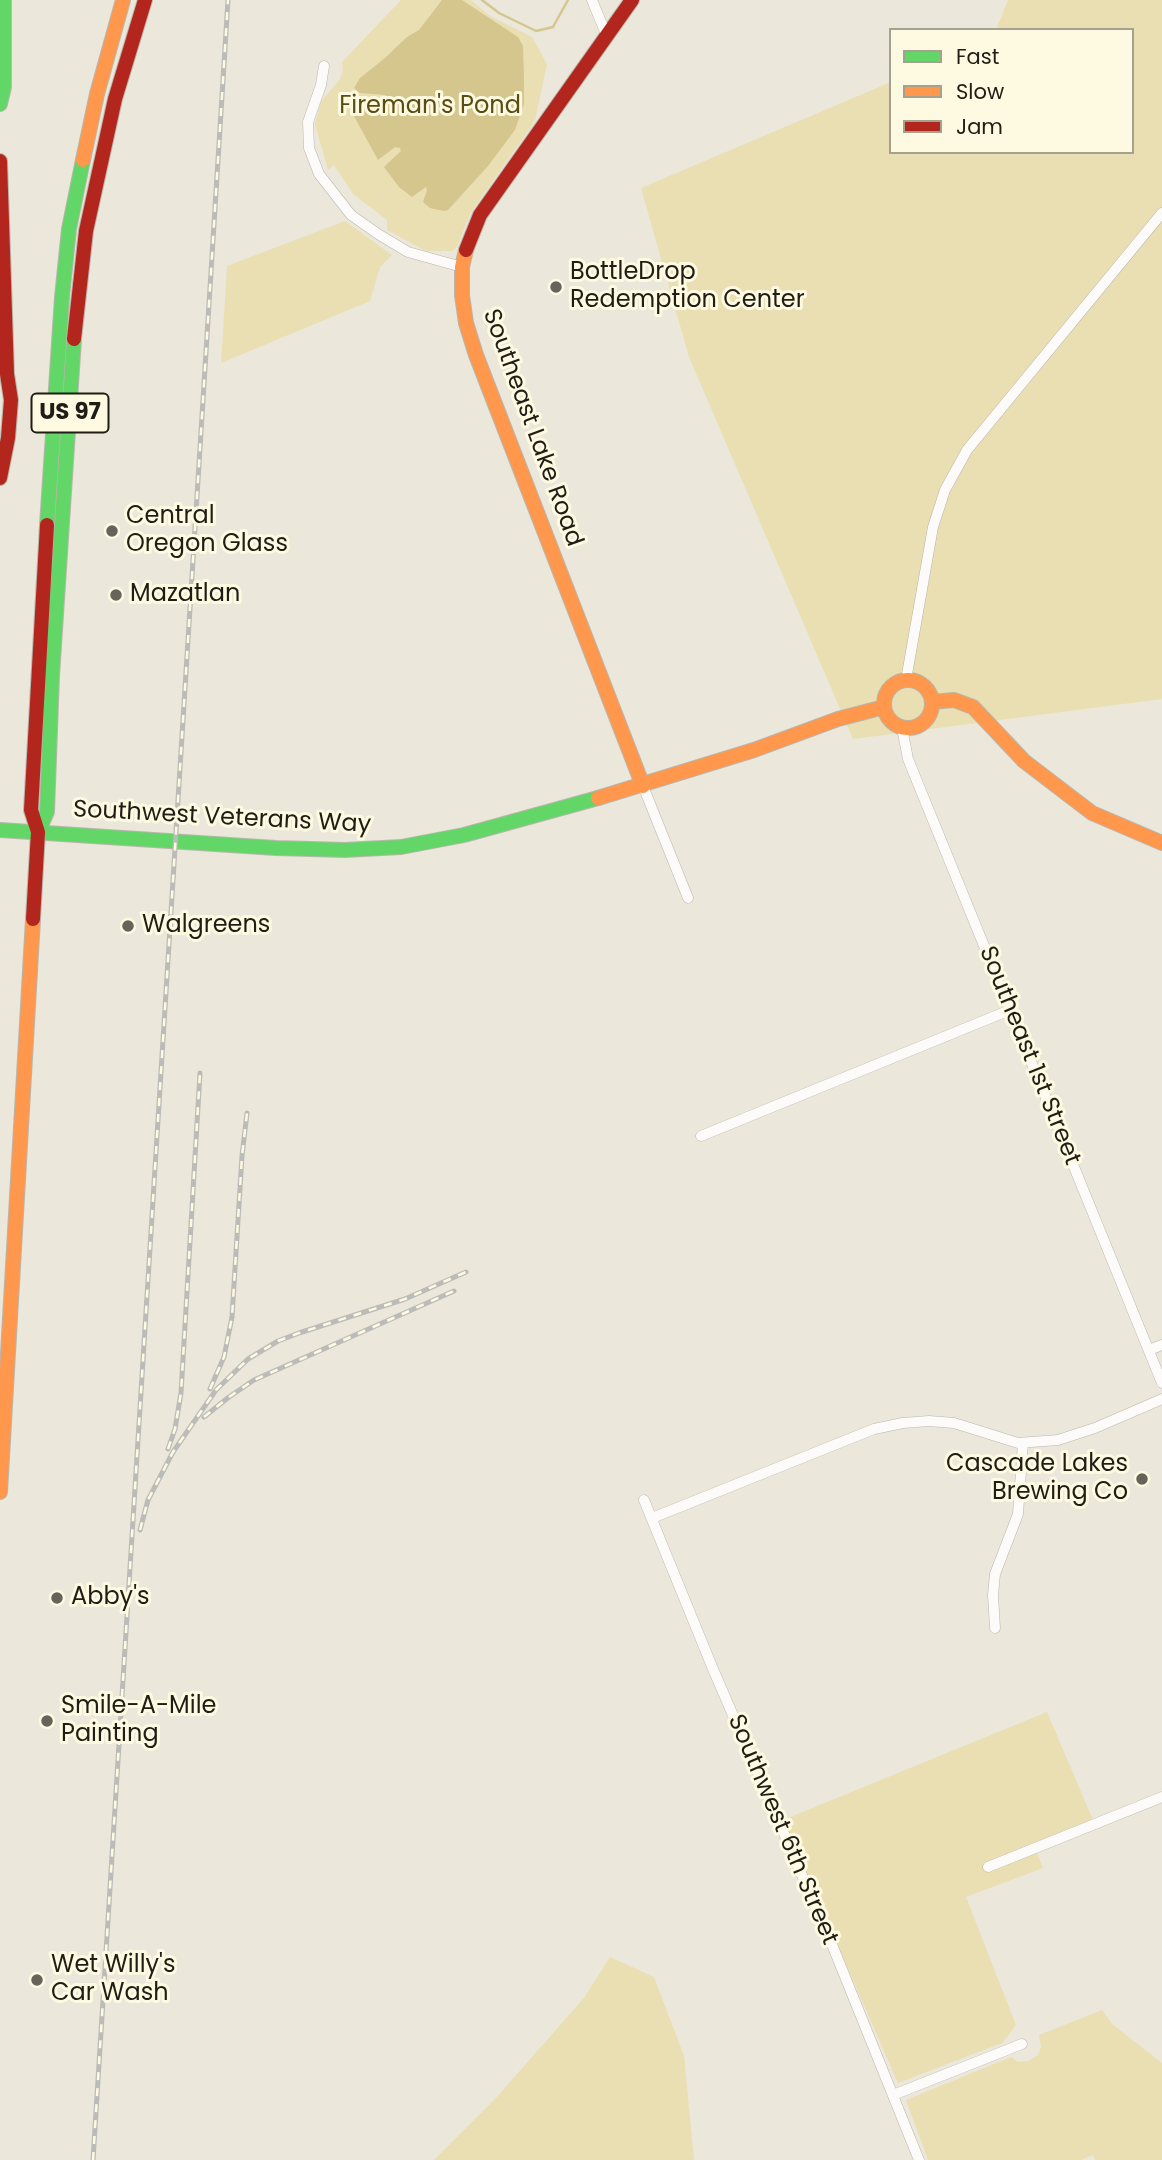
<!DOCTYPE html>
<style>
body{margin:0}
#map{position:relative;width:1162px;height:2160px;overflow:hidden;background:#ebe7da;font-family:Poppins,sans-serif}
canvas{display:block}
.legend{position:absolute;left:889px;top:28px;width:245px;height:126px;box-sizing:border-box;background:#fef9e1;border:2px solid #a5a18f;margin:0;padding:9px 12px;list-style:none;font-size:21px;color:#1f1d15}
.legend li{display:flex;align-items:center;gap:14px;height:35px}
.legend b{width:35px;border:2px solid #a5a18f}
</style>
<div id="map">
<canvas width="1162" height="2160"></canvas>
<ul class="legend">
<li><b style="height:9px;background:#63d668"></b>Fast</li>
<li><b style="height:9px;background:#ff974d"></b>Slow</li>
<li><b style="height:9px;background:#b3261e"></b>Jam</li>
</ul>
</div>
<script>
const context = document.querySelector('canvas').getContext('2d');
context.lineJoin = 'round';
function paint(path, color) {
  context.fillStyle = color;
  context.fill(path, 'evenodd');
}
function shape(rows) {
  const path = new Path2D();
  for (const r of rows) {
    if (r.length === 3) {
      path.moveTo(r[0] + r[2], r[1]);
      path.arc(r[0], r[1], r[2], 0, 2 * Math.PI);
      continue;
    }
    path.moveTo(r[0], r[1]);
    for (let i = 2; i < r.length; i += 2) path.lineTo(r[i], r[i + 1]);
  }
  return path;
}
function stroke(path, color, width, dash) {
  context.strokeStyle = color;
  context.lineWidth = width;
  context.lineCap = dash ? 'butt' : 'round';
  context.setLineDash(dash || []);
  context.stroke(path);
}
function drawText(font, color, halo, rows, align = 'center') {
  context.font = font + ' Poppins,sans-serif';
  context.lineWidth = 6;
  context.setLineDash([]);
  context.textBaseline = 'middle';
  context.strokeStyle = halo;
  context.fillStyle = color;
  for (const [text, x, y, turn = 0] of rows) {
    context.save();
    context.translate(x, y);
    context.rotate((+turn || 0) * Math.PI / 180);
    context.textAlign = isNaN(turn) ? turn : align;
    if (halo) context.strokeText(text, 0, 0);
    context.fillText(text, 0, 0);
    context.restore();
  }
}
paint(shape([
 [401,0,471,0,490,16,532,37,547,64,535,121,470,214,457,247,452,251,426,251,387,230,387,220,353,194,334,165,328,170,315,124,321,102,340,79,343,70,342,62],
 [1008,0,1162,0,1162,699,853,739,689,357,641,188,891,82,891,152,1132,152,1132,30,996,30],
 [345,221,392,255,380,267,370,301,221,363,227,266],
 [1047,1712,1093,1820,1033,1843,1043,1868,966,1897,1016,2025,1002,2043,898,2083,783,1820],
 [610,1957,654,1977,684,2056,694,2160,434,2160,495,2099,584,1998],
 [1102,2010,1112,2024,1162,2063,1162,2160,1095,2160,1093,2155,1081,2160,928,2160,906,2100,1011,2057,1018,2062,1028,2061,1038,2055,1041,2047,1039,2035]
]), '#eadfb2');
paint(shape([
 [442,0,462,0,518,37,523,46,524,77,524,104,515,130,488,166,448,210,444,211,430,208,423,202,427,190,426,187,412,197,399,187,384,167,401,151,400,148,395,147,378,160,349,107,359,100,374,102,381,108,389,103,386,95,360,93,354,88,360,78,385,58,407,37,419,30]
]), '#d5c68e');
stroke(shape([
 [482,0,499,13,536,31,553,27,568,0]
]), '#d5c68e', 2.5);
const street = shape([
 [592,0,606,34],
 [324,66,321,85,308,122,309,148,319,174,351,215,378,234,408,252,462,267],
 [906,680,933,527,945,490,967,450,1162,213],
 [902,728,908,759,1162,1383],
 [643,786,688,898],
 [701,1136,1010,1010],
 [1149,1350,1162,1345],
 [644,1500,713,1669,833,1947,919,2160],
 [652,1518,874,1429,903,1423,929,1421,954,1423,1018,1443,1058,1440,1095,1428,1162,1399],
 [995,1628,993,1595,995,1574,1018,1514,1023,1443],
 [988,1867,1162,1797],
 [893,2095,1022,2044]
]);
const fast = shape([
 [0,104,4,87,4,0],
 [47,525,62,297,69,229,83,160],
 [0,830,276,848,345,850,401,847,464,835,598,798],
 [38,832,47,812,52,676,74,339]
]);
const slow = shape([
 [83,160,97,94,123,0],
 [466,250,462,267,462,295,466,323,476,355,643,786],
 [908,704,24],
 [932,702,954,700,973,707,1024,761,1092,813,1162,843],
 [598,798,754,750,838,719,884,707],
 [0,1492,33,919]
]);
const jam = shape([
 [0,161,7,374,11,400,8,438,0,478],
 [466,250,480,215,632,0],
 [74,339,86,231,115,99,145,0],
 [33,919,38,832,31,810,47,525]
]);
stroke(street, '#b9b6ac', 11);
stroke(fast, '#b9b6ac', 16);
stroke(slow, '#b9b6ac', 16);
stroke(jam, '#b9b6ac', 16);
stroke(street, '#fcfbf9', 10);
stroke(fast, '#63d668', 14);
stroke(slow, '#ff974d', 14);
stroke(jam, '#b3261e', 14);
const rail = shape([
 [210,1389,224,1357,232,1317,242,1156,247,1113],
 [204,1417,229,1397,254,1380,454,1291],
 [168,1449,175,1429,181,1393,200,1073],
 [140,1530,148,1500,173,1452,216,1390,248,1359,278,1341,299,1333,405,1299,466,1272],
 [93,2160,228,0]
]);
stroke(rail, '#bbbbb8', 5);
stroke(rail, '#fef9e1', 2.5, [8]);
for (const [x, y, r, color] of [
 [556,287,7,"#66645a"],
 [112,531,7,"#66645a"],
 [116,595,7,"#66645a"],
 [128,926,7,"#66645a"],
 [1142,1479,7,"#66645a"],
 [57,1598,7,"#66645a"],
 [47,1721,7,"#66645a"],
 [37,1980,7,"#66645a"]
]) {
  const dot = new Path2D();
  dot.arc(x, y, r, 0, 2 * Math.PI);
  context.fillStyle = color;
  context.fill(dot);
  stroke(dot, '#fef9e1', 2.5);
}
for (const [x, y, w] of [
 [70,413,77]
]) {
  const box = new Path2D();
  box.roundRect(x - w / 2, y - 19.5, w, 39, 5);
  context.fillStyle = '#fef9e1';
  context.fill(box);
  stroke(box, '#1f1d15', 2);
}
drawText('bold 23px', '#1f1d15', null, [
 ["US 97",70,413]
]);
drawText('24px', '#5a4d13', '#fef9e1', [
 ["Fireman's Pond",430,107]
]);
drawText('24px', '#1f1d15', '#fef9e1', [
 ["BottleDrop",570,273],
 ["Redemption Center",570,301],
 ["Central",126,517],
 ["Oregon Glass",126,545],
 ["Mazatlan",130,595],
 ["Walgreens",142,926],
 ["Cascade Lakes",1128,1465,"right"],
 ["Brewing Co",1128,1493,"right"],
 ["Abby's",71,1598],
 ["Smile-A-Mile",61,1707],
 ["Painting",61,1735],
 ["Wet Willy's",51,1966],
 ["Car Wash",51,1994]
], 'left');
drawText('24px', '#1f1d15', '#fef9e1', [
 ["Southeast Lake Road",532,428,70],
 ["Southwest Veterans Way",222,818,3],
 ["Southeast 1st Street",1029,1056,68],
 ["Southwest 6th Street",782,1830,67]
]);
</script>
